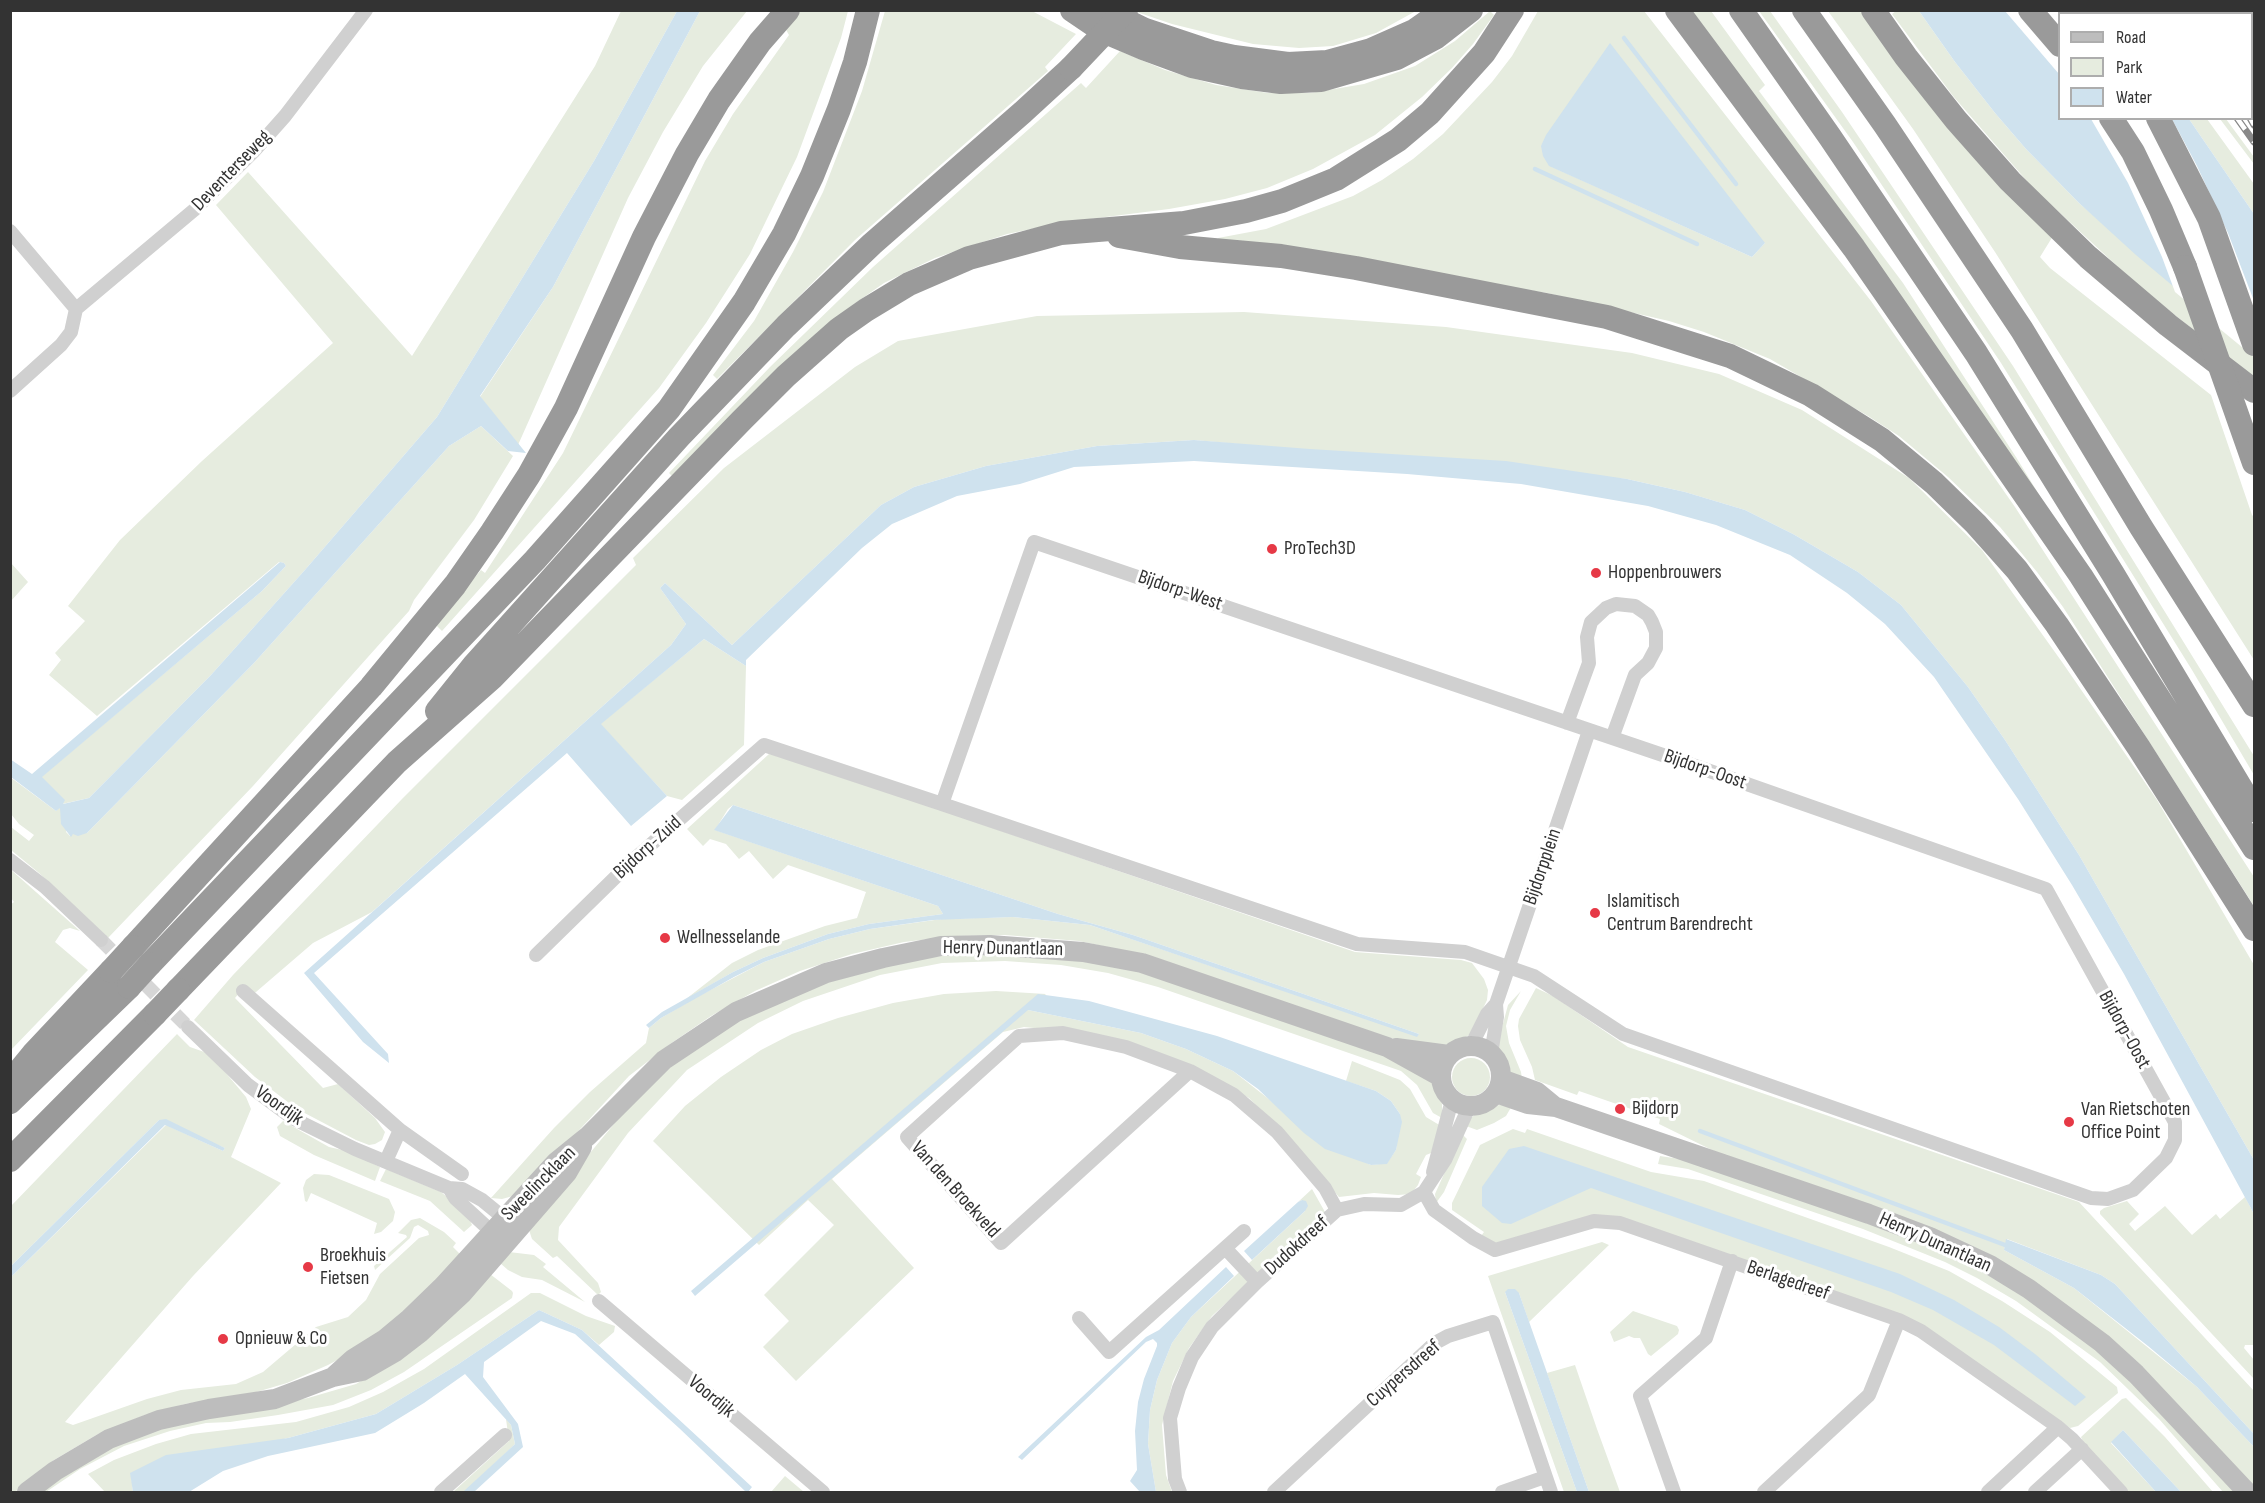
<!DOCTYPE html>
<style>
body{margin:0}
#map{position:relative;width:2265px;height:1503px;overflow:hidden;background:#fff;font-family:"Sofia Sans Condensed",sans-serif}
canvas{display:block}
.frame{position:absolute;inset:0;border:12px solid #333;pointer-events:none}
.legend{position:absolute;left:2058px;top:12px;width:195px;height:108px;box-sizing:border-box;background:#fff;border:2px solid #adadad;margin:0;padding:8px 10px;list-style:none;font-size:18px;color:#333}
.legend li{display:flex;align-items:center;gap:12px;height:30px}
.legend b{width:30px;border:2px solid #adadad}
</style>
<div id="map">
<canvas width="2265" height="1503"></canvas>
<div class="frame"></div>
<ul class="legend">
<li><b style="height:8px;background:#bdbdbd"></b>Road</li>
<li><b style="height:16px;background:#e6ecdf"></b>Park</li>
<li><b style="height:16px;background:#cfe2ee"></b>Water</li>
</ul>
</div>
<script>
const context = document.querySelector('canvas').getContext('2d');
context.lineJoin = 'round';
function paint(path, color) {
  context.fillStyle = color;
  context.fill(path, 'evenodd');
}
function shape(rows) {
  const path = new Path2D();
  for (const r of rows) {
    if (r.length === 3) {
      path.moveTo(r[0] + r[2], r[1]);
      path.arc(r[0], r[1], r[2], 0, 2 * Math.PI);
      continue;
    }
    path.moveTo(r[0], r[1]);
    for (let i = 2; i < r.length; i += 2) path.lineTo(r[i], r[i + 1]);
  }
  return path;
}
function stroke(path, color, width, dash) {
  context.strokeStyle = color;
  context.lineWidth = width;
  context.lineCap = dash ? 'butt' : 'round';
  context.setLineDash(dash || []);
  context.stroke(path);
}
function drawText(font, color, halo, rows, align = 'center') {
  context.font = font + ' "Sofia Sans Condensed",sans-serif';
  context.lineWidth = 6;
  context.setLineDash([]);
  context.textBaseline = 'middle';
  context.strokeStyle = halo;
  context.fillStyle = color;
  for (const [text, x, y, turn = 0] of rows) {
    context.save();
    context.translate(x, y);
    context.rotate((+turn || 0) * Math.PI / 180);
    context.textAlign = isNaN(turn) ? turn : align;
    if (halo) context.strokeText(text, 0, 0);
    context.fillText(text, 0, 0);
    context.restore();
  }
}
paint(shape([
 [621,11,677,11,594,161,437,417,304,571,211,675,89,798,62,804,41,777,262,591,286,566,284,563,279,562,97,716,49,675,61,660,55,653,85,621,68,606,120,540,202,461,333,343,216,205,248,172,412,356,595,66],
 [700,11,747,11,703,66,663,132,628,198,518,445,480,397,553,287],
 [775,11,848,11,841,38,797,157,750,254,706,323,659,388,442,631,435,624,481,570,485,573,563,453,705,161,733,114,789,35],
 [885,11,1032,11,1076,34,1045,67,1048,71,855,240,717,379,713,375,754,321,793,252,823,192,862,91],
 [1134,11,1416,11,1376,33,1333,46,1299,48,1253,44,1172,24],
 [1490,11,1494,15,1473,44,1452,68,1422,97,1375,135,1313,169,1267,188,1225,199,1169,209,1066,222,1007,234,935,258,884,283,850,307,674,478,669,473,770,367,873,267,1081,83,1086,88,1120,51,1165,70,1216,85,1268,93,1310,93,1364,84,1415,66,1455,41],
 [1538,11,1644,11,1871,301,2015,507,2254,877,2254,906,2063,607,2037,572,2000,527,1948,477,1899,436,1868,416,1770,359,1704,332,1669,321,1547,293,1219,241,1218,238,1266,229,1353,196,1382,180,1413,159,1443,134,1492,82,1512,56],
 [1550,166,1765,243,1752,257],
 [1687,11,1711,11,1765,85,1759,91,1903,283,2016,457,2084,568],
 [1759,11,1770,11,1842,112,2013,366,2254,756,2254,775,2192,670,2001,363,1853,142],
 [1828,11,1862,11,2053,236,2040,257,2050,268,2211,395,2252,515,2254,517,2254,660,1995,252,1913,129],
 [1896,11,1919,11,1955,62,1995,113,2026,149,2079,203,2254,354,2254,377,2176,316,2130,278,2033,188,1953,96,1892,14],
 [2183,11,2254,11,2254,109,2252,104,2252,14,2186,14],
 [2189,119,2207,119,2254,184,2254,214],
 [2220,119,2226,119,2254,157,2254,164],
 [1244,312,1446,327,1632,353,1719,374,1802,410,1909,478,1982,550,2062,662,2157,800,2254,965,2254,1160,2079,855,2005,740,1968,687,1901,605,1858,572,1793,534,1745,510,1685,492,1627,479,1194,440,1097,446,986,466,914,487,881,505,732,645,665,583,660,588,686,624,671,645,372,912,313,943,256,992,248,997,241,991,235,998,323,1088,338,1084,375,1118,385,1132,382,1140,375,1144,369,1145,356,1140,297,1109,255,1077,194,1020,233,975,402,799,636,565,633,558,724,468,855,367,898,341,1037,316],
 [481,426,513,456,474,520,414,600,409,611,253,786,108,938,39,873,11,850,11,827,29,841,34,835,19,824,11,814,10,777,56,811,60,807,67,830,66,832,70,836,73,833,87,833,254,663,449,446],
 [11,563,28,582,11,601],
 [704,639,746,666,744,745,682,800,667,796,600,724],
 [769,754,779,755,873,787,1355,952,1461,960,1472,963,1484,979,1488,990,1487,1000,1471,1034,1451,1045,1432,1048,1378,1035,1117,949,1079,941,1005,935,955,936,904,942,852,954,800,971,755,991,711,1016,673,1042,629,1076,526,1188,513,1196,502,1199,491,1198,554,1128,590,1092,646,1043,649,1028,661,1018,695,998,764,962,829,939,870,929,942,919,1013,917,1090,925,1417,1036,1419,1034,1133,935,1058,914,733,805,728,809,715,830,938,906,943,914,869,924,828,934,763,958,733,972,686,999,732,963,758,950,825,926,857,918,866,892,788,865,773,879,749,851,739,859,726,844,710,839,703,846,687,829],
 [10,869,80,931,70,928,63,930,55,942,88,970,11,1050,10,905,14,902,11,898],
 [960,954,1033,954,1125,968,1149,975,1394,1059,1434,1083,1442,1104,1442,1118,1433,1113,1417,1085,1401,1071,1158,987,1108,973,1061,965,1005,961,942,963,880,975,803,1001,758,1023,687,1070,628,1133,559,1227,558,1240,598,1283,601,1292,598,1295,557,1256,553,1258,532,1239,529,1230,533,1222,628,1107,680,1058,748,1015,827,981,914,959],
 [1536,988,1553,996,1628,1047,2079,1202,2254,1391,2254,1434,2115,1284,2101,1275,2007,1239,2004,1250,2074,1288,2197,1387,2254,1447,2254,1490,1999,1261,1716,1152,1659,1124,1660,1119,1579,1091,1577,1095,1535,1080,1532,1067,1520,1040,1518,1026,1519,1019],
 [996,991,1046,994,1028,1010,1141,1033,1186,1049,1233,1071,1279,1107,1353,1157,1371,1165,1387,1163,1396,1150,1400,1114,1391,1101,1376,1091,1346,1081,1352,1061,1400,1080,1410,1089,1426,1117,1441,1126,1431,1153,1426,1155,1416,1174,1421,1177,1418,1185,1411,1194,1398,1195,1374,1193,1339,1197,1287,1137,1249,1098,1204,1073,1083,1033,1024,1027,1003,1032,832,1179,914,1268,796,1381,763,1347,789,1321,764,1295,834,1225,808,1200,759,1245,653,1141,685,1106,721,1077,761,1050,792,1034,838,1018,893,1003,944,994],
 [1521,991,1510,1010,1506,1026,1509,1043,1521,1072,1522,1079,1510,1075,1499,1049,1498,1042,1508,1005],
 [177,1034,190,1047,210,1054,246,1097,251,1109,231,1157,281,1183,193,1276,65,1422,73,1425,147,1399,181,1390,236,1384,263,1372,316,1327,348,1317,366,1300,380,1274,419,1238,429,1235,428,1231,418,1225,414,1227,410,1238,375,1270,374,1266,407,1237,406,1235,398,1233,411,1220,420,1218,444,1232,456,1243,453,1247,462,1256,411,1310,362,1347,328,1365,287,1383,253,1393,185,1404,145,1415,98,1434,54,1460,15,1492,10,1492,11,1277,166,1125,223,1151,225,1148,159,1120,11,1266,11,1206],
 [1471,1077,19],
 [1513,1104,1506,1116,1494,1123,1477,1130,1466,1126,1471,1118,1477,1113,1499,1105],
 [283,1121,329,1147,347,1151,380,1167,375,1181,314,1155,280,1136,277,1127],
 [1513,1129,1525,1133,1527,1129,1651,1172,1704,1181,1889,1247,1949,1271,2002,1301,2050,1332,2117,1387,2118,1393,2078,1426,2070,1428,1924,1327,1615,1217,1500,1243,1492,1243,1481,1236,1484,1232,1452,1210,1452,1203,1480,1145],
 [1462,1134,1467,1139,1444,1192,1436,1203,1435,1194],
 [1660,1156,1687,1160,1885,1228,1945,1252,1997,1280,2051,1314,2108,1358,2237,1492,2223,1492,2159,1419,2100,1362,2016,1301,1977,1278,1945,1262,1863,1229,1688,1169,1658,1164],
 [386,1169,441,1192,458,1206,469,1218,472,1225,464,1232,430,1201,380,1181],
 [314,1174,329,1175,389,1199,395,1212,393,1221,381,1232,374,1234,377,1223,311,1193,307,1202,305,1201,303,1188,306,1180],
 [1312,1189,1325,1212,1212,1316,1189,1348,1173,1381,1162,1425,1166,1475,1172,1492,1156,1492,1148,1444,1150,1410,1157,1380,1172,1343,1191,1317,1305,1211,1302,1200,1298,1202],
 [2245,1197,2254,1214,2254,1345,2245,1345,2244,1348,2254,1360,2254,1379,2100,1214,2100,1211,2104,1208,2127,1201,2139,1214,2129,1224,2135,1231,2165,1206,2192,1235,2216,1214,2220,1219],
 [1602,1242,1609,1245,1529,1322,1519,1293,1505,1292,1577,1492,1564,1492,1488,1276],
 [509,1252,534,1255,546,1264,543,1267,585,1302,542,1280,522,1277,508,1270,500,1263],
 [490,1274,512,1291,513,1293,512,1298,404,1372,371,1390,333,1405,278,1415,230,1422,206,1423,170,1431,124,1446,80,1469,46,1492,38,1492,85,1458,153,1427,308,1398,356,1384,386,1366],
 [531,1293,540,1293,586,1316,615,1326,614,1332,599,1345,582,1330,539,1310,457,1365,376,1414,288,1438,131,1473,133,1492,105,1492,88,1474,114,1460,156,1444,191,1434,296,1422,349,1407,383,1392,424,1369],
 [1633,1311,1677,1326,1679,1330,1678,1334,1651,1356,1648,1354,1640,1338,1634,1338,1629,1336,1614,1342,1610,1332],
 [1575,1365,1597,1429,1620,1492,1589,1492,1547,1373],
 [2126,1398,2165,1437,2213,1492,2181,1492,2123,1430,2111,1443,2156,1492,2128,1492,2084,1444,2081,1437,2122,1399],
 [506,1419,511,1425,515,1444,465,1492,453,1492,509,1441],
 [785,1476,804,1492,771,1492]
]), '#e6ecdf');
paint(shape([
 [677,11,700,11,553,287,480,396,526,453,508,451,481,426,449,446,254,663,87,833,78,836,73,834,71,837,61,824,60,808,56,811,11,777,10,759,32,774,280,562,284,563,286,566,284,568,262,591,42,777,65,800,63,804,89,798,211,675,304,571,437,417,594,161],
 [1919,11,2114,11,2116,13,2060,14,2060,118,2189,119,2254,214,2254,354,2136,255,2079,203,2026,149,1995,113,1955,62],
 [1610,43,1765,243,1752,257,1549,166,1543,156,1541,146,1546,135],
 [1194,440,1310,449,1506,461,1627,479,1685,492,1745,510,1793,534,1858,572,1901,605,1968,687,2005,740,2079,855,2254,1160,2254,1214,2124,974,2072,885,2018,799,1934,677,1885,624,1847,593,1790,555,1716,525,1648,506,1521,484,1407,474,1194,461,1074,467,1020,484,957,496,892,524,862,548,746,660,746,666,704,639,601,724,667,796,631,826,567,753,314,973,388,1054,389,1063,363,1042,304,973,671,645,686,624,660,588,665,583,732,645,881,505,914,487,986,466,1097,446],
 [733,805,1058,914,1133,935,1419,1034,1417,1037,1090,925,1013,917,933,920,870,929,829,939,764,962,734,977,661,1018,649,1028,646,1025,662,1012,733,972,763,958,828,934,869,924,943,914,938,906,714,830],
 [1038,994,1089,1001,1217,1036,1376,1091,1391,1101,1400,1114,1402,1122,1396,1150,1387,1164,1371,1165,1325,1149,1304,1133,1258,1089,1233,1071,1186,1049,1141,1033,1028,1010,695,1296,691,1291],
 [166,1119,225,1148,223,1151,165,1125,11,1277,11,1266,159,1120],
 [1524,1146,1900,1274,1954,1300,1999,1327,2035,1354,2086,1397,2075,1406,1994,1345,1933,1310,1891,1292,1591,1188,1511,1224,1502,1223,1482,1206,1482,1187,1509,1149],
 [1302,1200,1306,1201,1308,1206,1305,1211,1252,1260,1244,1251,1298,1202],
 [2006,1239,2101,1275,2115,1284,2254,1434,2254,1447,2197,1387,2148,1346,2074,1288,2004,1250],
 [1226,1267,1234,1276,1191,1317,1172,1343,1157,1380,1150,1410,1148,1444,1156,1492,1140,1492,1130,1481,1137,1470,1135,1431,1138,1402,1144,1379,1157,1346,1157,1343,1153,1339,1146,1342,1022,1460,1018,1457,1146,1337,1159,1330],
 [1508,1289,1515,1289,1519,1293,1589,1492,1577,1492,1505,1292],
 [539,1310,582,1330,752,1487,748,1492,746,1492,679,1428,575,1334,541,1321,484,1362,483,1377,518,1424,523,1447,474,1492,464,1491,515,1444,511,1425,465,1374,424,1403,375,1433,268,1456,223,1471,189,1492,133,1492,130,1473,166,1455,288,1438,376,1414,457,1365],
 [2123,1430,2181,1492,2156,1492,2111,1442]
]), '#cfe2ee');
paint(shape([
 [2005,11,2060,11,2062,13,2060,14,2059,74],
 [2091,119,2172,119,2197,166,2228,233,2254,301,2254,357,2175,292,2162,257,2128,183]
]), '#fff');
stroke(shape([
 [1624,38,1736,184],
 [1535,169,1697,244],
 [1700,1131,2005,1245]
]), '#cfe2ee', 4.5);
stroke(shape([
 [101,940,188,1027]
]), '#d6d6d6', 14, [14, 7]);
stroke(shape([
 [10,231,76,309],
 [76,309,194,210,253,152,285,116,366,10],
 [10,391,61,345,71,332,76,309],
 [1034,542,1704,769,2046,889,2175,1122,2175,1140,2166,1158,2133,1190,2108,1199,2091,1198,1623,1034,1534,976,1465,952,1357,944,942,804,1034,542],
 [1567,723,1589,663,1587,637,1591,622,1606,608,1616,604,1635,606,1648,615,1652,622,1656,632,1656,648,1648,663,1635,675,1612,738],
 [10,860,45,887,101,940],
 [536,955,631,862,764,745,942,804],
 [243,991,400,1130,386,1161],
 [188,1027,248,1085,294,1119,355,1149,449,1188,462,1189,482,1200,504,1218,507,1224],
 [1471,1046,1487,1014,1496,1004,1589,731],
 [1491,1054,1497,1017,1496,1004],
 [1190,1071,1001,1243,907,1137,1019,1036,1063,1033,1126,1047,1190,1071,1234,1095,1277,1132,1325,1188,1337,1210],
 [400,1130,462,1174],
 [1433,1172,1452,1100],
 [449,1188,455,1198,492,1232,500,1234],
 [1424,1192,1434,1210,1473,1238,1495,1250,1594,1221,1620,1223,1899,1320,1921,1331,2058,1427,2072,1439,2121,1492],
 [1225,1248,1257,1282],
 [599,1301,823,1492],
 [1079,1318,1109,1352,1244,1231],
 [441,1492,505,1435],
 [1180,1492,1175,1479,1170,1418,1179,1388,1192,1357,1212,1327,1257,1282,1337,1210,1364,1204,1401,1205,1424,1192,1445,1160,1469,1107],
 [1274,1492,1435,1343,1448,1336,1493,1322,1551,1492],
 [1502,1492,1545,1477],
 [1674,1492,1640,1396,1706,1338,1732,1261],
 [1764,1492,1869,1395,1899,1320],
 [1988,1492,2058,1427],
 [2035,1492,2082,1449]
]), '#d0d0d0', 14);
stroke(shape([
 [1471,1076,30],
 [1396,1048,1449,1055],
 [1501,1079,1537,1092,1554,1106],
 [1496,1093,1528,1104,1556,1107,1869,1214,1930,1237,1990,1265,2029,1289,2102,1343,2136,1374,2247,1492],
 [333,1377,353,1359,385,1339,409,1319,443,1286,556,1162,588,1136,664,1060,736,1012,826,973,883,958,941,946,990,945,1083,952,1142,963,1387,1047,1441,1077],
 [27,1492,55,1471,109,1439,159,1420,209,1409,275,1399,333,1377,362,1371,395,1352,421,1332,462,1294,567,1173,582,1147]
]), '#bdbdbd', 20);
stroke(shape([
 [1072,10,1103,31,1143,48,1192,66,1242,77,1281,82,1321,80,1397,58,1435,38,1471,10],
 [1104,10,1145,30,1211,52,1234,57,1288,64,1327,62,1371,50,1414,31,1444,10],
 [1677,10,1854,248,2081,576,2254,848],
 [1741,10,1830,137,1976,353,2113,574,2254,810],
 [1804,10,1885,125,2022,330,2141,527,2254,705],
 [1873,10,1906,57,1956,120,2010,181,2088,257,2168,325,2254,391],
 [2030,10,2060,45],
 [2097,10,2098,14],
 [2111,118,2133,152,2161,210,2185,267],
 [2158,118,2209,218,2254,344],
 [1119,236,1180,247,1281,256,1356,268,1607,317,1730,356,1811,395,1882,440,1934,483,1976,524,2017,570,2057,625,2139,748,2254,929],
 [437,711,474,665,679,437,786,326,872,244,1023,112,1071,68],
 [133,947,371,687,455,585,492,532,529,475,566,408,644,237,687,154,719,100,760,42,788,10],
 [150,964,535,560,669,409,744,302,784,234,812,176,839,109,855,62,868,10],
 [178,990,397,762,493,677,741,421,786,376,839,329,866,310,909,284,969,258,1061,233,1184,223,1246,211,1282,201,1336,179,1398,140,1430,113,1484,53,1512,10],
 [10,1082,33,1054,111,971],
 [10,1102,129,987],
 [10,1160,155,1014]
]), '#9a9a9a', 24);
const rail = shape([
 [2159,10,2161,14],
 [2171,10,2173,14],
 [2237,118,2254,142],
 [2250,118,2254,125]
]);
stroke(rail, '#888', 7);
stroke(rail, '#fff', 4.5, [14]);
stroke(shape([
 [1071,68,1126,10],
 [2185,267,2254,463],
 [111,971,133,947],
 [129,987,150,964],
 [155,1014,178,990]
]), '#9a9a9a', 24);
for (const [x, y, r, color] of [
 [1272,549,6,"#e63946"],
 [1596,573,6,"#e63946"],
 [1595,913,6,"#e63946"],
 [665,938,6,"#e63946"],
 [1620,1109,6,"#e63946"],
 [2069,1122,6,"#e63946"],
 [308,1267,6,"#e63946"],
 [223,1339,6,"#e63946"]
]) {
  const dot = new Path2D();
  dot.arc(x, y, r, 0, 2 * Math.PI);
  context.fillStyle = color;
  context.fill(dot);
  stroke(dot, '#fff', 2);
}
drawText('20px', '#333', '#fff', [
 ["Deventerseweg",232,171,-46],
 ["Bijdorp-West",1180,591,19],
 ["Bijdorp-Oost",1705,770,19],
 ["Bijdorp-Zuid",648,848,-42],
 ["Bijdorpplein",1543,867,-71],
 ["Henry Dunantlaan",1003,949,1],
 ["Bijdorp-Oost",2124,1030,61],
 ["Voordijk",279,1106,35],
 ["Sweelincklaan",539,1184,-45],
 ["Van den Broekveld",955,1190,48],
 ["Henry Dunantlaan",1935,1243,24],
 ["Dudokdreef",1297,1246,-42],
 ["Berlagedreef",1788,1281,19],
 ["Cuypersdreef",1404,1374,-41],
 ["Voordijk",711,1397,40]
]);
drawText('20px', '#333', '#fff', [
 ["ProTech3D",1284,549],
 ["Hoppenbrouwers",1608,573],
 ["Islamitisch",1607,902],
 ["Centrum Barendrecht",1607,925],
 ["Wellnesselande",677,938],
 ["Bijdorp",1632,1109],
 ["Van Rietschoten",2081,1110],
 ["Office Point",2081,1133],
 ["Broekhuis",320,1256],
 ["Fietsen",320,1279],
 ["Opnieuw & Co",235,1339]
], 'left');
</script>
